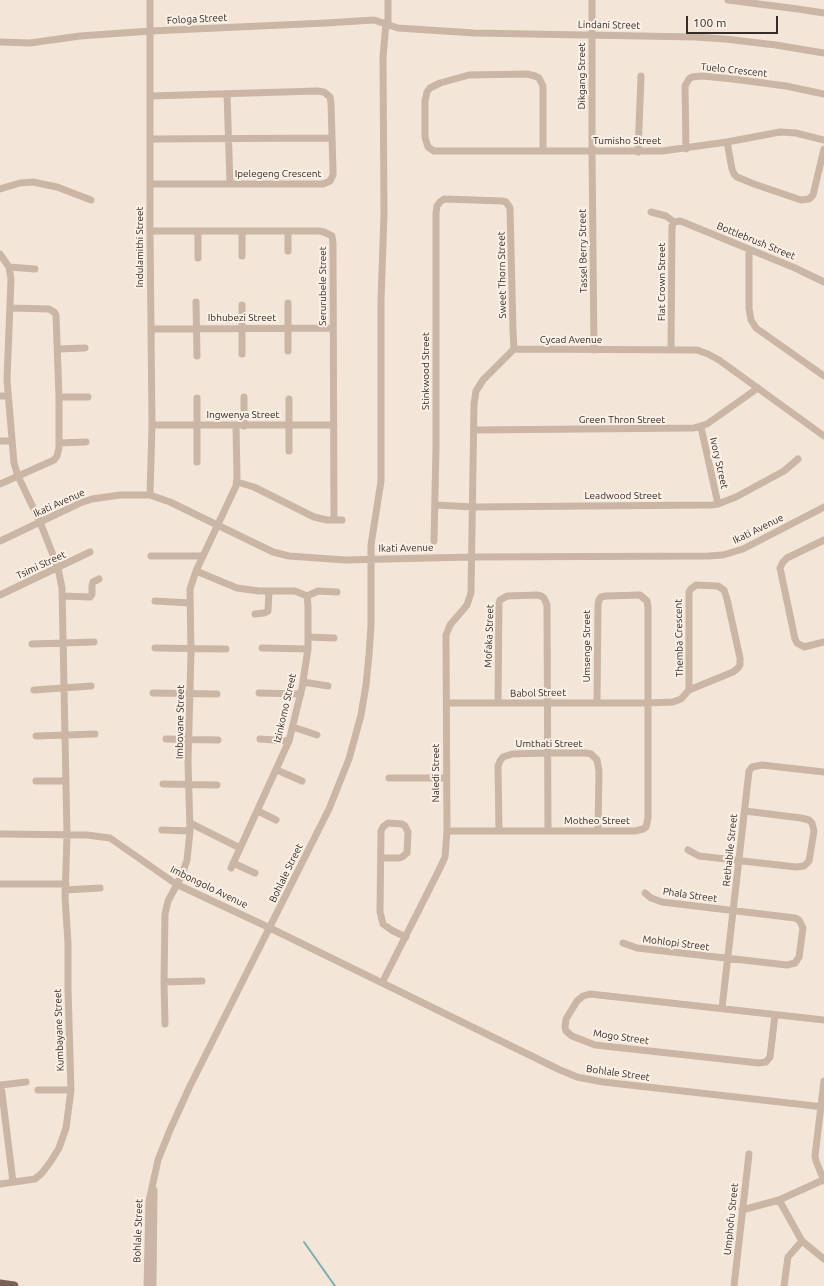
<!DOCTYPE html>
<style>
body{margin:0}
#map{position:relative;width:824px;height:1286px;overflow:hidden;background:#f3e6d9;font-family:Ubuntu,sans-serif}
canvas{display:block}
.scale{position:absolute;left:686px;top:16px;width:92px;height:18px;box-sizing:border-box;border:2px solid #362b27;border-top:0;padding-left:5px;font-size:12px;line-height:14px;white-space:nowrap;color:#362b27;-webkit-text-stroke:3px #faf0e6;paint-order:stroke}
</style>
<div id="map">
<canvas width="824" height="1286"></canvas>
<div class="scale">100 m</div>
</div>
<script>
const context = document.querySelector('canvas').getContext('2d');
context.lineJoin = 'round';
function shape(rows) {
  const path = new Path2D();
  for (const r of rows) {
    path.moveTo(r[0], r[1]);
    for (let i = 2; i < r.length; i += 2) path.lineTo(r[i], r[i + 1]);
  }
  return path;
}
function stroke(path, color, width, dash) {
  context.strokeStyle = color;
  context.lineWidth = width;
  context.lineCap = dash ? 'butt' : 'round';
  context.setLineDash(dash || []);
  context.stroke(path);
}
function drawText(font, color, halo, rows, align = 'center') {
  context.font = font + ' Ubuntu,sans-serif';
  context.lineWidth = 4;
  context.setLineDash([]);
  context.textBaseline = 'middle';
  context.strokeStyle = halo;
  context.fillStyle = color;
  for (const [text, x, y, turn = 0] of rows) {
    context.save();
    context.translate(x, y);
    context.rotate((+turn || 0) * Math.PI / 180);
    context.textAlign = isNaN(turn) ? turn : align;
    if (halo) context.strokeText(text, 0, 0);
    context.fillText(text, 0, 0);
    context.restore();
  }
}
stroke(shape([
 [304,1242,335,1286]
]), '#77b0b1', 2);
stroke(shape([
 [388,0,388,24],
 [592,0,592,151,594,350],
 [728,0,798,9,824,13],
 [0,42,30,43,80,36,151,31,326,23,374,20,398,28,474,33,695,37,725,39,776,45,824,53],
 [227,94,230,184],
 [150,139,332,138],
 [727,142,732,169,734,174,737,177,754,184,801,200,809,199,813,195,824,149],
 [686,149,685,86,689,79,692,77,702,76,733,79,786,86,824,94],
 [543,151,543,86,539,78,535,76,527,74,469,75,440,83,430,88,427,92,425,101,425,137,428,147,434,151,662,151,727,142,780,132,796,133,824,140],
 [638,152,641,76],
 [150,184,323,184,330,181,333,175,333,170,331,103,330,97,324,92,317,91,150,96],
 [0,189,20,183,33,182,57,187,91,200],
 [651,212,666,216,674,222],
 [150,231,319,231,324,232,332,236,333,244,334,520],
 [198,231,198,258],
 [242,231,242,256],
 [288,231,288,251],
 [749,250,749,308,751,320,756,328,824,376],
 [0,254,9,267,11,279,7,380,14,463,18,476,40,522,53,555,58,568,62,588,67,835,65,897,68,943,68,989,71,1090,66,1128,59,1148,51,1161,42,1173,35,1179,0,1184],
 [9,267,35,269],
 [196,302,197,356],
 [288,303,288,351],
 [242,305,242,354],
 [151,329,333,328],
 [58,349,85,348],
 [671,350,672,226,674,222,680,221,683,222,795,268,824,282],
 [0,396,8,396],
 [59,397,88,397],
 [244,397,244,426],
 [197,398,197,462],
 [152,425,334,425],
 [701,427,718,504],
 [474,430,694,428,707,424,758,388],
 [0,441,11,441],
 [59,443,86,442],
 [289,451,289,399],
 [237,482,254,487,314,517,327,520,342,520],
 [0,484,54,460,57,456,59,448,59,397,56,315,54,312,49,309,10,308],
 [150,495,152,425,150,231,150,0],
 [436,505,473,507,711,505,718,504,736,497,784,471,798,459],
 [824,540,787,558,783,562,780,568,795,639,797,643,804,647,824,642],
 [0,541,80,503,92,499,120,495,150,495,170,502,273,552,289,556,345,560,472,557,708,556,723,555,743,549,824,507],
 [434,541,436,447,436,213,437,206,440,202,444,199,502,201,506,202,510,208,513,331,514,349],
 [151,556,203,556],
 [196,571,237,588,259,591,295,591,307,596],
 [0,595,90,552],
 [63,596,90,597,92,594,92,585,93,582,99,579],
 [307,596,318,591,337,592],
 [155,601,190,603],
 [255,614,264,613,268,611,269,591],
 [308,637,334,638],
 [32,644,94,642],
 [155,648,226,649],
 [262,648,308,649],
 [303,682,328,686],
 [34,690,91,686],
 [153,693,217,694],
 [259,693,301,694],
 [447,703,647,703,673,702,681,699,689,690,733,672,738,668,740,665,740,658,727,599,724,590,718,586,696,585,691,589,689,592,689,690],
 [498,703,499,603,500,600,507,596,537,595,541,596,544,598,547,605,548,831],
 [293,727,317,735],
 [36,736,95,734],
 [166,739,218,740],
 [260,739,289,741],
 [277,770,302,781],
 [389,778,446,778],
 [36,781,66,781],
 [163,784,217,785],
 [258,811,276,820],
 [190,823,240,848],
 [162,830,190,831],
 [447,831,635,831,643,829,646,827,648,818,648,607,647,601,640,595,606,596,601,597,599,600,598,605,597,703],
 [499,831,498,766,500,761,503,757,512,754,547,753,586,753,591,754,597,760,599,771,598,831],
 [0,834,87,835,110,838,176,884,270,928,558,1069,577,1077,603,1082,824,1107],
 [688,850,699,856,796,867,804,866,809,861,814,831,812,823,809,820,801,818,745,811],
 [381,858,399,858,402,857,407,853,408,832,405,826,402,824,388,823,383,827,381,831,380,912,383,924,393,931,406,937],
 [233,863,255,873],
 [231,868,289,741,302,688,308,649,308,606,307,596],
 [0,884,66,884],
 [65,890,100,888],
 [623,943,637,948,787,965,795,963,799,957,803,928,799,920,795,918,662,902,651,898,645,893],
 [164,982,202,981],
 [382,983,439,870,445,857,447,831,446,635,450,625,467,605,471,593,474,404,476,391,483,380,514,349,697,350,708,354,719,360,824,436],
 [722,1008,749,771,752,767,762,765,824,772],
 [775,1015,770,1057,766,1062,759,1063,595,1045,572,1036,566,1031,565,1027,566,1019,577,1001,583,996,590,994,824,1020],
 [165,1024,164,982,165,914,168,901,182,875,187,860,190,831,188,761,191,653,190,589,196,571,236,486,237,477,236,426],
 [824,1081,815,1156,816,1161,824,1181],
 [0,1085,1,1085,13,1182],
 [1,1085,26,1082],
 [38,1090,71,1090],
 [779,1200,802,1241,824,1259],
 [742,1210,779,1200,823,1180],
 [147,1286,149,1201,158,1160,170,1130,190,1086,329,809,349,759,361,715,366,685,369,655,371,625,371,545,381,481,381,301,384,214,383,57,386,23],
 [153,1286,154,1190],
 [734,1286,749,1154],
 [784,1286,788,1257,802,1241]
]), '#cbb6a5', 7);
stroke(shape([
 [0,1284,14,1286]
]), '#796257', 9);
drawText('10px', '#362b27', '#faf0e6', [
 ["Fologa Street",197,19,-3],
 ["Lindani Street",609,25,1],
 ["Tuelo Crescent",734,70,6],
 ["Dikgang Street",582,76,-90],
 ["Tumisho Street",627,141],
 ["Ipelegeng Crescent",278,174],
 ["Bottlebrush Street",756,241,22],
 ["Indulamithi Street",140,247,-90],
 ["Tassel Berry Street",583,251,-91],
 ["Sweet Thorn Street",502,275,-91],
 ["Flat Crown Street",662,282,-90],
 ["Serurubele Street",323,286,-90],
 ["Ibhubezi Street",242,318],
 ["Cycad Avenue",571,340],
 ["Stinkwood Street",426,371,-90],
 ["Ingwenya Street",243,415],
 ["Green Thron Street",622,420],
 ["Ivory Street",719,463,77],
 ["Leadwood Street",623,496],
 ["Ikati Avenue",59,503,-24],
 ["Ikati Avenue",758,529,-26],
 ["Ikati Avenue",406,548,-1],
 ["Tsimi Street",41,565,-25],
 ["Mofaka Street",489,636,-88],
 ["Themba Crescent",679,638,-91],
 ["Umsenge Street",587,646,-90],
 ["Babol Street",538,693,-1],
 ["Izinkomo Street",285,708,-77],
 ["Imbovane Street",180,722,-89],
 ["Umthati Street",549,744],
 ["Naledi Street",436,773,-90],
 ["Motheo Street",597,821],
 ["Rethabile Street",730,850,-84],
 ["Bohlale Street",286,873,-64],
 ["Imbongolo Avenue",209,887,26],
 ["Phala Street",690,895,8],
 ["Mohlopi Street",676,943,7],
 ["Kumbayane Street",59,1030,-92],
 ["Mogo Street",621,1037,8],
 ["Bohlale Street",618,1073,8],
 ["Umphofu Street",731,1219,-84],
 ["Bohlale Street",138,1231,-88]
]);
</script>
